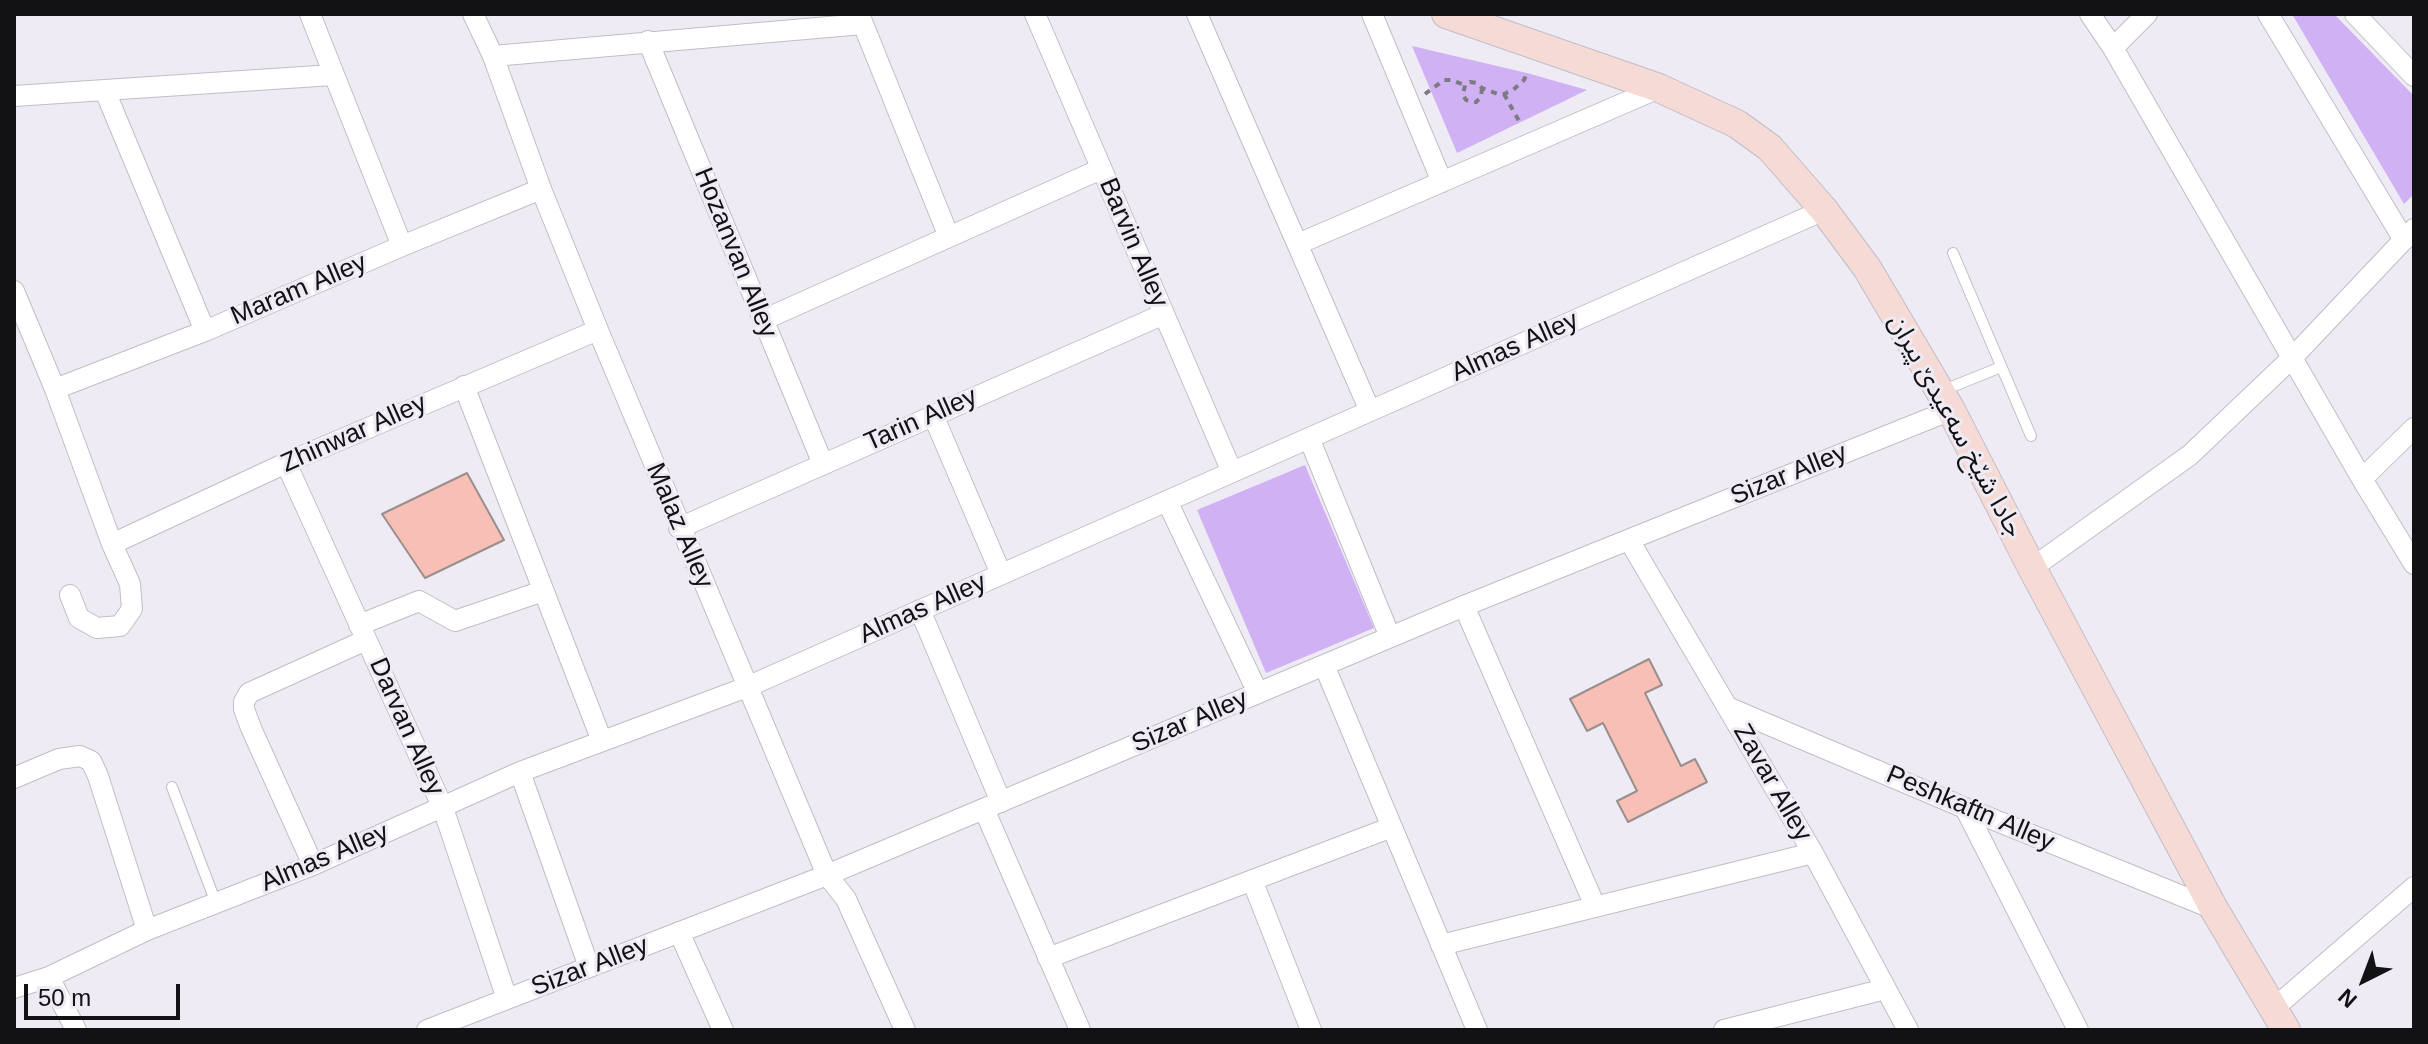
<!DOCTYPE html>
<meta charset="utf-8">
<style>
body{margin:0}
#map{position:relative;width:2428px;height:1044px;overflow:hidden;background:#efebf4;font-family:Arial,sans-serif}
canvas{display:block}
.frame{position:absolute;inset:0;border:16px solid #121114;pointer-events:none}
.north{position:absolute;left:2324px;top:940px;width:80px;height:80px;-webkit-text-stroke:6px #efebf4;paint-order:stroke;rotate:222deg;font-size:22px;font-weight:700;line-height:32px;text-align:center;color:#121114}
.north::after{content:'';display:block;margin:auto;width:28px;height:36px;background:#121114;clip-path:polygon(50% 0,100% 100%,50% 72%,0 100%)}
.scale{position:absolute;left:24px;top:984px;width:156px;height:36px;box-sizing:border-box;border:4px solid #121114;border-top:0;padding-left:10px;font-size:24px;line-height:28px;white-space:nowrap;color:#121114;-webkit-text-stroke:6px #efebf4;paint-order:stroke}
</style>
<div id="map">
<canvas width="2428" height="1044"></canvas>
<div class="frame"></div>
<div class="north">N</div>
<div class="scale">50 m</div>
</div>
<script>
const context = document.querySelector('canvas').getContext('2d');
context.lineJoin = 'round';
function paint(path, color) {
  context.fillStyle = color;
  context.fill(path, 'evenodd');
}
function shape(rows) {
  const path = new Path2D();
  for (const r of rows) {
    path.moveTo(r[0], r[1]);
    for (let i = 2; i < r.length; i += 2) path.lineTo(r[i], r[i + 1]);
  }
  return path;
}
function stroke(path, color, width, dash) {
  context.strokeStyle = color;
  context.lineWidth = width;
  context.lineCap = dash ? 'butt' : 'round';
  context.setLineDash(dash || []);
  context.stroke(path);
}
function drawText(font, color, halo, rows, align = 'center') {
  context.font = font + ' Arial,"Noto Sans Arabic",sans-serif';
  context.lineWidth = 6;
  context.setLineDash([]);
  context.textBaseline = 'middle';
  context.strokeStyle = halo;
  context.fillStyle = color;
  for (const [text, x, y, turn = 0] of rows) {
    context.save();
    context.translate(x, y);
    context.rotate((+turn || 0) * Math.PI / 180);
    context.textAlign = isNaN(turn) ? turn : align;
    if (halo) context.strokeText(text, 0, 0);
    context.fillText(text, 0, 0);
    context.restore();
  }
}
paint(shape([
 [2292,14,2334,14,2414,96,2414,194,2404,204],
 [1412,46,1527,73,1587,90,1457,153],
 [1305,465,1374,628,1266,673,1197,510]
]), '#d0b2f4');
const building = shape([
 [467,473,504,540,425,578,382,514,467,473],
 [1649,659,1662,685,1645,693,1681,766,1695,759,1707,782,1628,822,1617,801,1637,791,1603,723,1587,731,1570,699,1649,659]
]);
paint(building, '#f7bfb5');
stroke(building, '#998f8d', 2);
const lane = shape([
 [1953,253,2031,436],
 [1944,390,2001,367],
 [172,787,216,903]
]);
const street = shape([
 [310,14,402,246],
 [473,14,493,56,541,189,598,330,827,875,846,899,905,1030],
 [859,14,949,237],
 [1035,14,1232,472],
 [1197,14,1370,411],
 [1372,14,1442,182],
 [2090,14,2113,48,2362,479,2414,564],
 [2268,14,2404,240],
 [2355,14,2414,76],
 [648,41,823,464],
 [2113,48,2147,14],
 [493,56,863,24],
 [105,91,205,331],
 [14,96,333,75],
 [1298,244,1659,88],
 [14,291,55,389,112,544,130,584,132,609,120,626,97,628,79,618,70,595],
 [763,320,1101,169],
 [464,386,602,741],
 [55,389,205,331,402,246,541,189],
 [933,415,1001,574],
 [1309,438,1390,637],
 [286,463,443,808,507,999],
 [2362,479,2414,428],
 [1167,501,1258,693],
 [679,528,1164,314],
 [1629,540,1813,853,1908,1030],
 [112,544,286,463,598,330],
 [2032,568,2190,455,2293,357,2414,229],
 [1464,606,1595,906],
 [920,610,1001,802],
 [359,625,419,601,455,621,543,591],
 [1324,665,1477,1030],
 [1727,707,1965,808,2214,909],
 [520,772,589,967],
 [14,778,59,759,80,756,91,761,98,776,147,930],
 [1965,808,2078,1030],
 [984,809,1080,1030],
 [313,865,251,728,244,709,244,702,249,693,366,640],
 [1252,880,1311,1030],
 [679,932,723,1030],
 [1441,945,1813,853],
 [1048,958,1392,827],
 [49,977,76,1030],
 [14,988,49,977,147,930,313,865,520,772,747,687,1824,210],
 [2273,1009,2414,887],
 [427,1030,827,875,1464,606,1951,410],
 [1724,1030,1885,989]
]);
const secondary = shape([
 [1446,14,1659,88,1737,124,1770,148,1824,210,1867,268,1951,410,2032,568,2214,909,2286,1030]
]);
stroke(lane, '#c1bdc6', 12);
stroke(street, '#c1bdc6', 22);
stroke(secondary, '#c1bdc6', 30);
stroke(shape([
 [1482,88,1481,97,1476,102,1466,100,1463,95,1465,85,1470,82,1477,83,1482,88,1498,94,1504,94,1513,90,1524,80,1527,73],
 [1425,94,1444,80,1451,80,1465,85],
 [1504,94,1519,121]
]), '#7d7b81', 4, [6, 6]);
stroke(lane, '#fff', 10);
stroke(street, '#fff', 20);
stroke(secondary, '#f5dad6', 28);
drawText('26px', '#121114', '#efebf4', [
 ["Barvin Alley",1133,243,67],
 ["Hozanvan Alley",735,253,68],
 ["Maram Alley",299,290,-23],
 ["Almas Alley",1515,347,-24],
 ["Tarin Alley",921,420,-24],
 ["جادا شێخ سەعیدێ پیران",1955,426,61],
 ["Zhinwar Alley",354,434,-24],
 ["Sizar Alley",1789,475,-22],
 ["Malaz Alley",679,526,67],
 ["Almas Alley",923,609,-24],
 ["Sizar Alley",1190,722,-23],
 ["Darvan Alley",406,727,66],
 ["Zavar Alley",1772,783,60],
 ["Peshkaftn Alley",1970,809,23],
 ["Almas Alley",325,858,-23],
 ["Sizar Alley",590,967,-21]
]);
</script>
